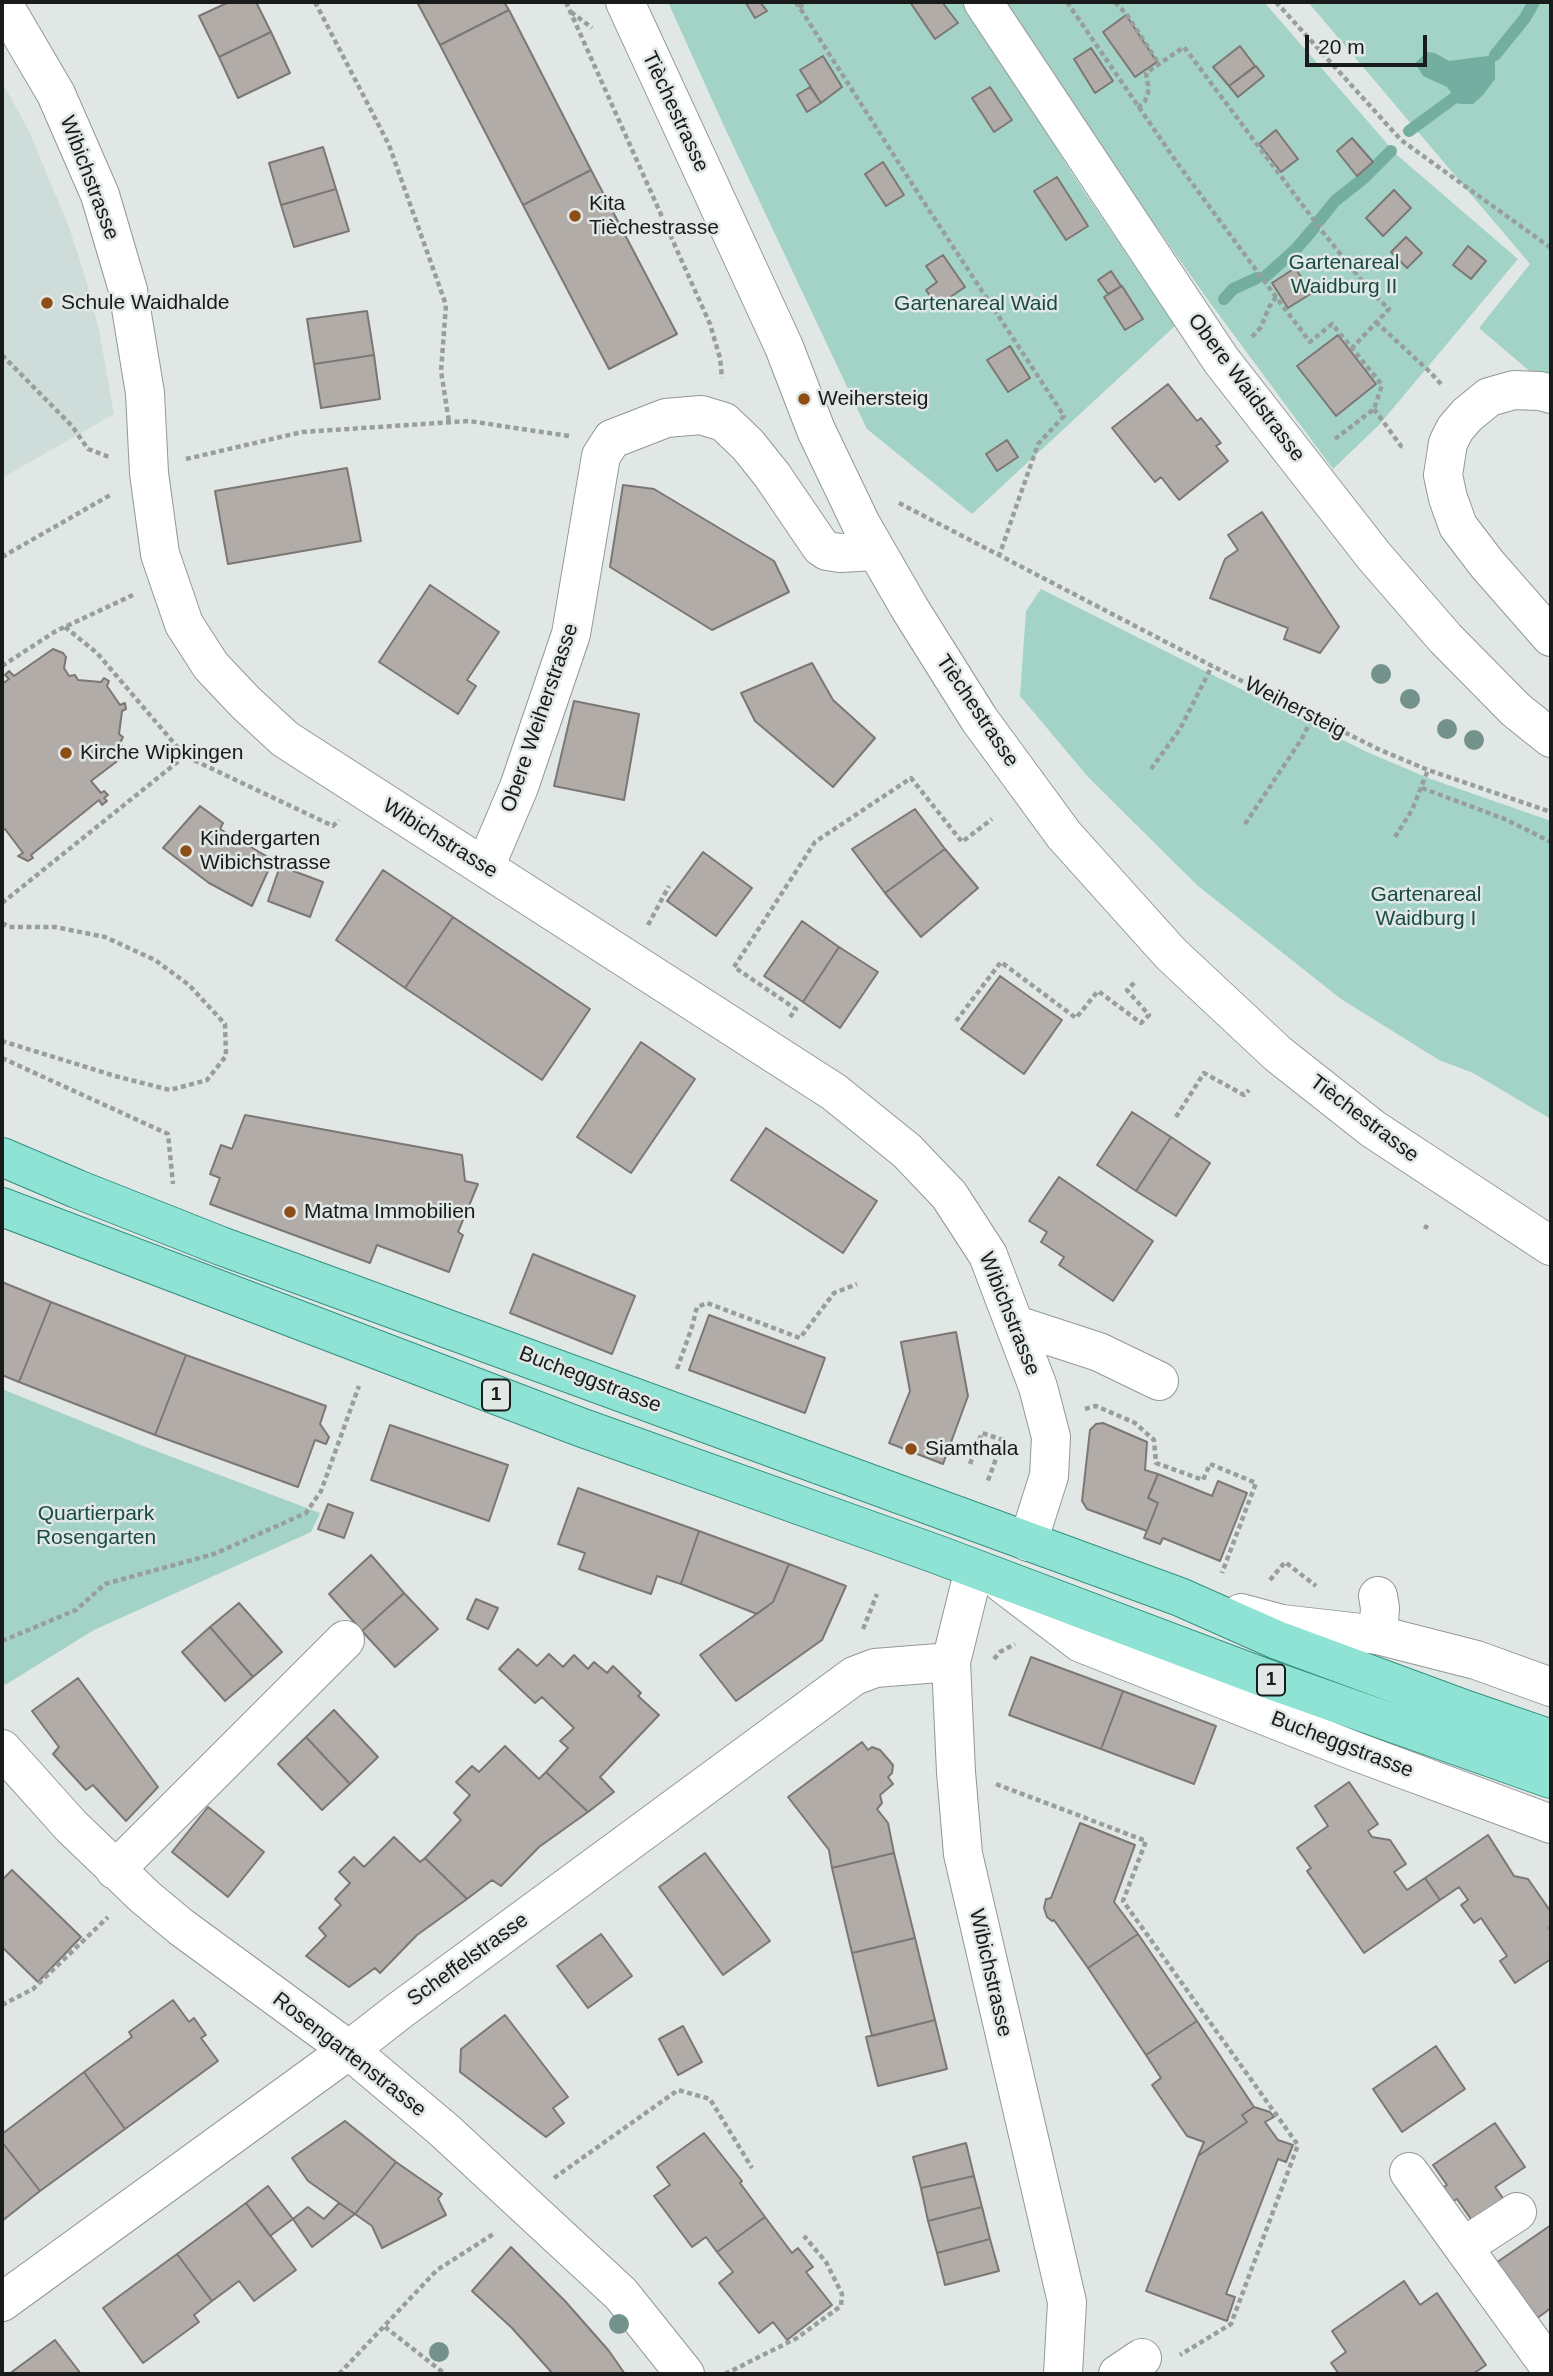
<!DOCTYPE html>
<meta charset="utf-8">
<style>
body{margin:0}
#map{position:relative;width:1553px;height:2376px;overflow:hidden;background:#e0e7e5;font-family:Helvetica,sans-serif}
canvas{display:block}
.frame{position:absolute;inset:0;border:4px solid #181b1a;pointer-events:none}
.scale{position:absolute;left:1305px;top:35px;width:122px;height:32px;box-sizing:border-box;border:4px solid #181b1a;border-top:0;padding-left:9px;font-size:21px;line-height:24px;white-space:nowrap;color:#181b1a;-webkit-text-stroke:5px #e0e7e5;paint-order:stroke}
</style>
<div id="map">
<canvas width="1553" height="2376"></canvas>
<div class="frame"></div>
<div class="scale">20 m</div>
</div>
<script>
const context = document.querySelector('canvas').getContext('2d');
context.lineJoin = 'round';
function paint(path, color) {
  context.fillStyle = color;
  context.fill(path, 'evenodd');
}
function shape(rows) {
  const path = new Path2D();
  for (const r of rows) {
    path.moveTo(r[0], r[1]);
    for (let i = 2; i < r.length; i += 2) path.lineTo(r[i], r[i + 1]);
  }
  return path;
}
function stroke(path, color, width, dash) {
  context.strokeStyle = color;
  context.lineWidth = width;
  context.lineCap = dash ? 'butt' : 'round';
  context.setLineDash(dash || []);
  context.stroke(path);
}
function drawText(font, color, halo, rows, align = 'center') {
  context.font = font + ' Helvetica,sans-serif';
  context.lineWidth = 5;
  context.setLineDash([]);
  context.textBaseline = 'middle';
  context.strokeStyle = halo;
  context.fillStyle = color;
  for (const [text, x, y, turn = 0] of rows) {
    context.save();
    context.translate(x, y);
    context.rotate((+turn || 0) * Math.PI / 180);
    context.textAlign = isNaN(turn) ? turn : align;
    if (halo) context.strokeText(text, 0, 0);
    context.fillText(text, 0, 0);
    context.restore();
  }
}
paint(shape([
 [2,82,28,129,69,227,85,276,99,330,114,414,2,478]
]), '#ceddd9');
paint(shape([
 [668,2,964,2,1077,181,1175,326,972,514,867,429,723,124],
 [1003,2,1264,2,1397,155,1518,259,1379,425,1333,469,1208,300,1062,93],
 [1308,2,1551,2,1551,380,1533,374,1479,328,1530,264],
 [1041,589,1367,752,1428,778,1551,821,1551,1119,1473,1073,1439,1060,1341,999,1198,886,1088,777,1020,696,1026,611],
 [2,1389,143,1446,320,1513,311,1532,94,1630,5,1685,2,1680]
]), '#a3d3c7');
paint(shape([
 [1427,52,1435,53,1449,61,1495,55,1495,79,1483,95,1473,104,1459,104,1447,87,1423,76,1415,63]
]), '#73aea1');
stroke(shape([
 [1495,55,1525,18,1534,2],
 [1409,131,1454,98],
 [1319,221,1335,201,1364,178,1391,151],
 [1266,276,1296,249,1314,228],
 [1224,299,1233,289,1257,278]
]), '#73aea1', 12);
const building = shape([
 [229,2,256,2,271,32,219,57,199,16,229,2],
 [417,2,504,2,509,10,440,45,417,2],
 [749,2,760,2,767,11,755,18,746,3,749,2],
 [910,2,942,2,958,23,935,39,910,2],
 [509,10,591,170,523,205,440,45,509,10],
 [1126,15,1157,62,1135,77,1103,32,1126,15],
 [271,32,290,73,238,98,219,57,271,32],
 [1240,46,1255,66,1229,86,1213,67,1240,46],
 [1091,48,1113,81,1095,93,1074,59,1091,48],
 [823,56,842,87,821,103,800,70,823,56],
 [1256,66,1264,76,1238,97,1229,86,1256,66],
 [810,87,821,103,807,112,797,95,810,87],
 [990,87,1012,120,994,132,972,98,990,87],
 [1276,130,1298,159,1281,172,1259,144,1276,130],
 [1352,138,1373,162,1357,176,1337,151,1352,138],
 [323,147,336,189,281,205,269,163,323,147],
 [883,162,904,195,886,206,865,174,883,162],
 [591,170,677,334,609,369,523,205,591,170],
 [1057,177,1088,226,1066,240,1034,191,1057,177],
 [336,189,349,231,294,247,281,205,336,189],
 [1394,190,1411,208,1383,236,1366,218,1394,190],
 [1406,237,1422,253,1407,268,1391,252,1406,237],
 [1468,246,1486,261,1471,279,1453,265,1468,246],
 [943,255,965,287,937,306,926,290,937,282,926,266,943,255],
 [1295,268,1312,293,1288,308,1272,283,1295,268],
 [1111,271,1121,286,1108,294,1098,280,1111,271],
 [1122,286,1143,319,1125,330,1104,297,1122,286],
 [367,311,374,355,314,364,307,319,367,311],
 [1338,335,1376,384,1336,416,1297,366,1338,335],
 [1010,346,1030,378,1008,392,987,360,1010,346],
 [374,355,380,399,321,408,314,364,374,355],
 [1168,384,1197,421,1201,418,1221,443,1216,446,1228,461,1179,500,1161,477,1155,482,1112,428,1168,384],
 [1007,440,1018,457,997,471,986,454,1007,440],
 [347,468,361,541,228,564,215,491,347,468],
 [623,485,654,489,774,561,789,592,712,630,610,567,623,485],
 [1262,512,1339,627,1320,653,1284,639,1288,628,1210,598,1225,559,1238,550,1228,535,1262,512],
 [430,585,499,632,467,680,476,686,458,714,379,662,430,585],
 [53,649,63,653,66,657,64,668,69,676,75,675,78,680,101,682,104,678,109,681,107,686,120,705,125,703,126,709,122,711,119,734,123,737,120,743,125,750,129,750,130,755,124,756,91,781,101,793,104,791,108,795,104,798,107,801,102,805,99,800,31,855,33,858,28,861,18,856,23,853,5,829,2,831,2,684,9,679,5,675,9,671,14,676,53,649],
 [812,663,833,700,875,738,833,787,755,721,741,693,812,663],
 [574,701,639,714,624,800,554,786,574,701],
 [200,806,223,823,220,829,273,860,252,906,209,883,163,848,200,806],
 [915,809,945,849,885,893,852,849,915,809],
 [945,849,978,888,921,937,885,893,945,849],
 [703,852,752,888,716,936,667,901,703,852],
 [280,866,323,882,310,917,268,901,280,866],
 [383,870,453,917,405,988,336,940,383,870],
 [453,917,590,1009,542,1080,405,988,453,917],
 [802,921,839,947,803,1002,764,976,802,921],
 [839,947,878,972,840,1028,803,1002,839,947],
 [1000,976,1062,1020,1024,1074,961,1029,1000,976],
 [641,1042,695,1079,631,1173,577,1137,641,1042],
 [1132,1112,1171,1137,1136,1191,1097,1165,1132,1112],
 [245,1115,462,1155,465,1181,478,1184,458,1232,463,1235,449,1272,377,1245,370,1263,210,1204,220,1178,210,1174,221,1145,232,1149,245,1115],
 [766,1128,877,1201,843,1253,731,1180,766,1128],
 [1171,1137,1210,1163,1176,1216,1136,1191,1171,1137],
 [1059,1177,1153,1241,1113,1301,1059,1265,1064,1257,1041,1242,1047,1232,1029,1221,1059,1177],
 [533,1254,635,1296,612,1354,510,1313,533,1254],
 [2,1282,51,1302,19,1382,2,1375,2,1282],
 [51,1302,186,1355,155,1435,19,1382,51,1302],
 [709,1315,825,1358,805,1413,689,1370,709,1315],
 [956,1332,968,1396,943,1464,889,1443,910,1391,901,1342,956,1332],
 [186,1355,326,1406,320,1424,329,1437,326,1444,315,1440,298,1487,155,1435,186,1355],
 [1103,1423,1147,1442,1145,1470,1158,1474,1148,1498,1158,1503,1147,1531,1087,1509,1082,1501,1090,1430,1096,1424,1103,1423],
 [390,1425,508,1465,489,1521,371,1480,390,1425],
 [1158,1474,1212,1496,1218,1481,1247,1493,1220,1561,1163,1538,1160,1544,1144,1538,1158,1503,1148,1498,1158,1474],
 [578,1488,699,1531,681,1584,657,1576,651,1594,579,1569,585,1553,558,1544,578,1488],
 [328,1504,353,1513,344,1538,318,1529,328,1504],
 [699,1531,789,1564,773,1602,757,1614,681,1584,699,1531],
 [371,1555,404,1593,362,1631,329,1594,371,1555],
 [789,1564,846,1586,822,1640,736,1701,700,1655,773,1602,789,1564],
 [404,1593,438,1629,395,1667,362,1631,404,1593],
 [476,1599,498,1608,488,1629,467,1619,476,1599],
 [239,1603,282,1652,253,1677,210,1627,239,1603],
 [210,1627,253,1677,225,1701,182,1652,210,1627],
 [518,1649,537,1666,549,1654,563,1667,574,1655,588,1669,594,1662,607,1673,613,1666,641,1693,638,1696,659,1715,600,1777,614,1792,588,1812,546,1772,568,1748,560,1741,574,1728,542,1697,535,1703,499,1669,518,1649],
 [1031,1657,1123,1691,1101,1749,1009,1715,1031,1657],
 [78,1678,158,1787,126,1821,93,1785,86,1790,53,1754,59,1747,32,1711,78,1678],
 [1123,1691,1216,1726,1194,1784,1101,1749,1123,1691],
 [334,1710,378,1757,350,1784,306,1737,334,1710],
 [306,1737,350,1784,322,1810,278,1764,306,1737],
 [862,1742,868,1750,872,1747,880,1750,893,1765,892,1773,888,1777,893,1784,880,1795,882,1803,877,1809,888,1823,894,1853,832,1868,829,1850,788,1797,862,1742],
 [505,1746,539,1779,546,1772,588,1812,539,1847,501,1886,492,1880,467,1899,425,1858,461,1820,454,1813,470,1795,456,1782,472,1766,479,1772,505,1746],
 [1349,1782,1378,1824,1368,1831,1372,1837,1390,1840,1406,1864,1394,1872,1407,1890,1425,1878,1440,1900,1364,1953,1307,1871,1311,1868,1297,1848,1328,1826,1315,1806,1349,1782],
 [208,1807,264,1852,228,1897,172,1852,208,1807],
 [1080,1823,1135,1845,1114,1902,1138,1934,1088,1968,1054,1920,1052,1921,1047,1917,1044,1908,1046,1899,1051,1898,1080,1823],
 [1488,1835,1514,1876,1528,1879,1551,1912,1551,1926,1549,1928,1551,1931,1551,1959,1515,1983,1500,1961,1507,1956,1481,1918,1474,1923,1461,1905,1468,1900,1459,1887,1440,1900,1425,1878,1488,1835],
 [394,1837,420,1862,425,1858,467,1899,417,1935,380,1973,375,1968,349,1987,306,1956,326,1936,319,1928,341,1905,335,1899,350,1883,339,1872,354,1857,364,1867,394,1837],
 [705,1853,770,1941,723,1975,659,1887,705,1853],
 [894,1853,915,1938,852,1953,832,1868,894,1853],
 [12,1870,81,1937,38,1982,2,1947,2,1880,12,1870],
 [601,1934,632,1976,588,2008,557,1966,601,1934],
 [1138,1934,1197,2021,1146,2055,1088,1968,1138,1934],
 [915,1938,935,2020,872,2036,852,1953,915,1938],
 [173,2000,189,2022,194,2018,206,2035,201,2038,218,2061,125,2129,84,2072,132,2037,129,2032,173,2000],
 [505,2015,568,2097,553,2108,564,2123,546,2137,460,2072,461,2049,505,2015],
 [935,2020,947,2069,878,2086,866,2037,935,2020],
 [1197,2021,1254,2107,1242,2115,1247,2122,1198,2156,1204,2142,1187,2136,1152,2085,1161,2078,1146,2055,1197,2021],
 [683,2026,702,2062,678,2075,659,2039,683,2026],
 [1436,2046,1465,2089,1402,2132,1373,2089,1436,2046],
 [84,2072,125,2129,40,2191,2,2142,2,2134,84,2072],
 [1254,2107,1270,2112,1274,2117,1265,2122,1278,2140,1293,2145,1286,2162,1278,2159,1226,2294,1235,2297,1227,2321,1146,2291,1198,2156,1247,2122,1242,2115,1254,2107],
 [345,2121,396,2162,355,2214,308,2181,292,2158,345,2121],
 [1495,2123,1525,2167,1495,2187,1505,2201,1473,2222,1457,2199,1452,2202,1442,2188,1447,2185,1433,2165,1495,2123],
 [704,2133,742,2181,740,2183,765,2217,717,2252,706,2237,692,2247,654,2196,670,2185,657,2167,704,2133],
 [2,2142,40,2191,2,2221,2,2142],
 [966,2143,974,2176,921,2188,913,2157,966,2143],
 [396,2162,442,2194,438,2199,446,2215,382,2248,372,2226,355,2214,396,2162],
 [974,2176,982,2207,928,2221,921,2188,974,2176],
 [268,2186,293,2219,270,2236,246,2203,268,2186],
 [246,2203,296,2270,254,2301,239,2281,212,2301,177,2254,246,2203],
 [339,2203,355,2214,312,2247,293,2219,308,2207,324,2219,339,2203],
 [982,2207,990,2239,937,2253,928,2221,982,2207],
 [765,2217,792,2253,798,2248,813,2267,806,2272,832,2305,787,2340,773,2322,759,2333,719,2283,733,2272,717,2252,765,2217],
 [1551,2225,1551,2308,1532,2322,1493,2265,1551,2225],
 [990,2239,999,2271,945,2285,937,2253,990,2239],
 [511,2247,565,2301,609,2351,625,2374,553,2374,512,2328,472,2291,511,2247],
 [177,2254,212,2301,194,2315,199,2322,143,2363,103,2308,177,2254],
 [1404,2281,1420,2305,1437,2293,1486,2365,1473,2374,1339,2374,1331,2363,1346,2352,1332,2331,1404,2281],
 [55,2340,81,2374,9,2374,55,2340]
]);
paint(building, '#b1aca8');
stroke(building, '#7c7774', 2);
const minor = shape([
 [2,2,56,94,100,195,128,290,145,393,149,473,160,554,184,624,211,666,246,703,285,739,834,1092,907,1151,949,1195,988,1255,1038,1387,1051,1437,1049,1476,1028,1542],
 [625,2,784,347,816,430,861,524,910,609,979,719,1064,835,1171,954,1278,1054,1373,1129,1551,1246],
 [983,2,1221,360,1374,556,1445,638,1516,710,1551,738],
 [1551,394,1540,391,1514,390,1489,397,1467,415,1455,429,1448,443,1443,475,1448,498,1458,526,1487,564,1551,637],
 [485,867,519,787,571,634,601,456,612,439,666,418,701,415,724,422,748,445,772,475,821,547,827,551,840,553,876,551],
 [1016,1325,1099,1352,1159,1381],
 [974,1569,951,1662,956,1772,963,1854,1067,2302,1063,2374],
 [1002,1583,1081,1643,1357,1752,1551,1824],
 [1378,1596,1380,1608,1378,1635],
 [1241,1613,1282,1624,1378,1635,1476,1660,1551,1687],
 [2,1749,71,1826,145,1897,181,1927,349,2050,444,2130,621,2294,685,2374],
 [115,1870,345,1640],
 [1409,2172,1551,2369],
 [1463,2247,1517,2212],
 [2,2302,349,2050,399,2011,854,1676,875,1668,951,1662],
 [1118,2374,1142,2358]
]);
const major = shape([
 [2,1157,77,1189,221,1246,1180,1597,1277,1640,1464,1709,1551,1739],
 [2,1207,580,1427,936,1554,1265,1678,1551,1779]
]);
stroke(minor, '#929897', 40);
stroke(major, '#359181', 40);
stroke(shape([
 [315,2,389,145,446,305,441,371,449,422],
 [566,2,710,324,720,358,722,378],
 [796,2,925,204,1064,416,1038,444,999,556],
 [1067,2,1175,160,1276,297],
 [1115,2,1127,15,1159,64],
 [1276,2,1401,140,1551,248],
 [799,7,808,2],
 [571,12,592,28],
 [1138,108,1145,101,1148,93,1148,85,1146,73,1184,47,1322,231,1370,291,1389,309,1352,348],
 [1376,322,1430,372,1441,384],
 [1252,337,1261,327,1269,307,1276,297,1310,342,1332,324,1352,348,1382,385,1374,409,1335,439],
 [2,355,72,426,88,449,109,457],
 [1374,409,1401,446,1406,447],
 [186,459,302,432,469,421,569,436],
 [899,503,1212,666,1378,749,1428,770,1551,812],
 [2,557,112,494],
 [65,627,97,653,185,756,333,826,339,820],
 [2,666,56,631,133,595],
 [1151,769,1180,729,1212,666],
 [1422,788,1507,820,1551,842],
 [1245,824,1301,740,1313,717],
 [1395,837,1412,810,1428,770],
 [2,903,185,756],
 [2,923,9,927,55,927,105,937,155,960,189,985,225,1024,226,1056,207,1080,170,1090,115,1076,2,1041],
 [648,925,669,886],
 [790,1017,796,1009,734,967,815,842,911,778,962,842,992,819],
 [956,1021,1001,962,1076,1018,1098,991,1141,1023,1149,1015,1127,990,1135,982],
 [2,1058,168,1134,173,1184],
 [1176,1117,1204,1073,1244,1095,1249,1090],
 [1425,1229,1427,1225],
 [677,1369,692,1327,697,1307,707,1303,800,1338,834,1293,857,1284],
 [1085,1409,1096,1406,1135,1423,1154,1440,1156,1463,1203,1480,1210,1464,1256,1483,1222,1573],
 [970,1464,982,1433,1003,1440,987,1483],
 [1270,1580,1285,1562,1316,1586],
 [863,1629,877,1594],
 [2,1641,76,1610,105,1584,214,1554,306,1513,321,1491,359,1386],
 [994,1659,1000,1652,1015,1644],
 [996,1784,1146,1841,1123,1901,1298,2145,1231,2324,1180,2355],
 [2,2005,33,1989,108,1917],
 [554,2178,678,2090,710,2099,752,2168],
 [385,2327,445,2374],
 [339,2374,437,2270,495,2233],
 [725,2374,797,2338,841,2306,842,2294,826,2262,804,2236]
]), '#989e9c', 4.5, [5, 3.5]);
stroke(minor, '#fff', 38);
stroke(major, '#8fe3d4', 38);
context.fillStyle = '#72928b';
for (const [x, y] of [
 [1381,674],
 [1410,699],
 [1447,729],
 [1474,740],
 [619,2324],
 [439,2352]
]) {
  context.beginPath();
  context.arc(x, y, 10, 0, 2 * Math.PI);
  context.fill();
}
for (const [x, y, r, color] of [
 [575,216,7,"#8d4d16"],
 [47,303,7,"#8d4d16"],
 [804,399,7,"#8d4d16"],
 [66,753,7,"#8d4d16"],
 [186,851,7,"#8d4d16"],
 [290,1212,7,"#8d4d16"],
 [911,1449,7,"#8d4d16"]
]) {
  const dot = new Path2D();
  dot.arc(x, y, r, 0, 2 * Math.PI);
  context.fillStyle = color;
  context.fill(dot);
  stroke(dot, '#e0e7e5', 2.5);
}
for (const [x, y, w] of [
 [496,1395,28],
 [1271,1680,28]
]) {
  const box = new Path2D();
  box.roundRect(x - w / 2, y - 15.5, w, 31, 5);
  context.fillStyle = '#e0e7e5';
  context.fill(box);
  stroke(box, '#181b1a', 2);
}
drawText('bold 19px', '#181b1a', null, [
 ["1",496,1395],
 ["1",1271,1680]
]);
drawText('21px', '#181b1a', '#e0e7e5', [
 ["Tièchestrasse",675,112,65],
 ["Wibichstrasse",89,178,69],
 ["Obere Waidstrasse",1246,388,53],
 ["Weihersteig",1295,708,27],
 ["Tièchestrasse",977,711,56],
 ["Obere Weiherstrasse",540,718,-71],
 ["Wibichstrasse",440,839,32],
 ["Tièchestrasse",1364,1119,37],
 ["Wibichstrasse",1009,1314,68],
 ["Bucheggstrasse",590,1380,21],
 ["Bucheggstrasse",1342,1745,21],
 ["Scheffelstrasse",468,1960,-36],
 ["Wibichstrasse",990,1973,77],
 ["Rosengartenstrasse",349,2055,38]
]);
drawText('21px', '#181b1a', '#e0e7e5', [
 ["Kita",589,204],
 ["Tièchestrasse",589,228],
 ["Schule Waidhalde",61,303],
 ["Weihersteig",818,399],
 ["Kirche Wipkingen",80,753],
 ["Kindergarten",200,839],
 ["Wibichstrasse",200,863],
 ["Matma Immobilien",304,1212],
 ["Siamthala",925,1449]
], 'left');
drawText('21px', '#184c42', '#e0e7e5', [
 ["Gartenareal",1344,263],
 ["Waidburg II",1344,287],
 ["Gartenareal Waid",976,304],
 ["Gartenareal",1426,895],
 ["Waidburg I",1426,919],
 ["Quartierpark",96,1514],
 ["Rosengarten",96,1538]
]);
</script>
